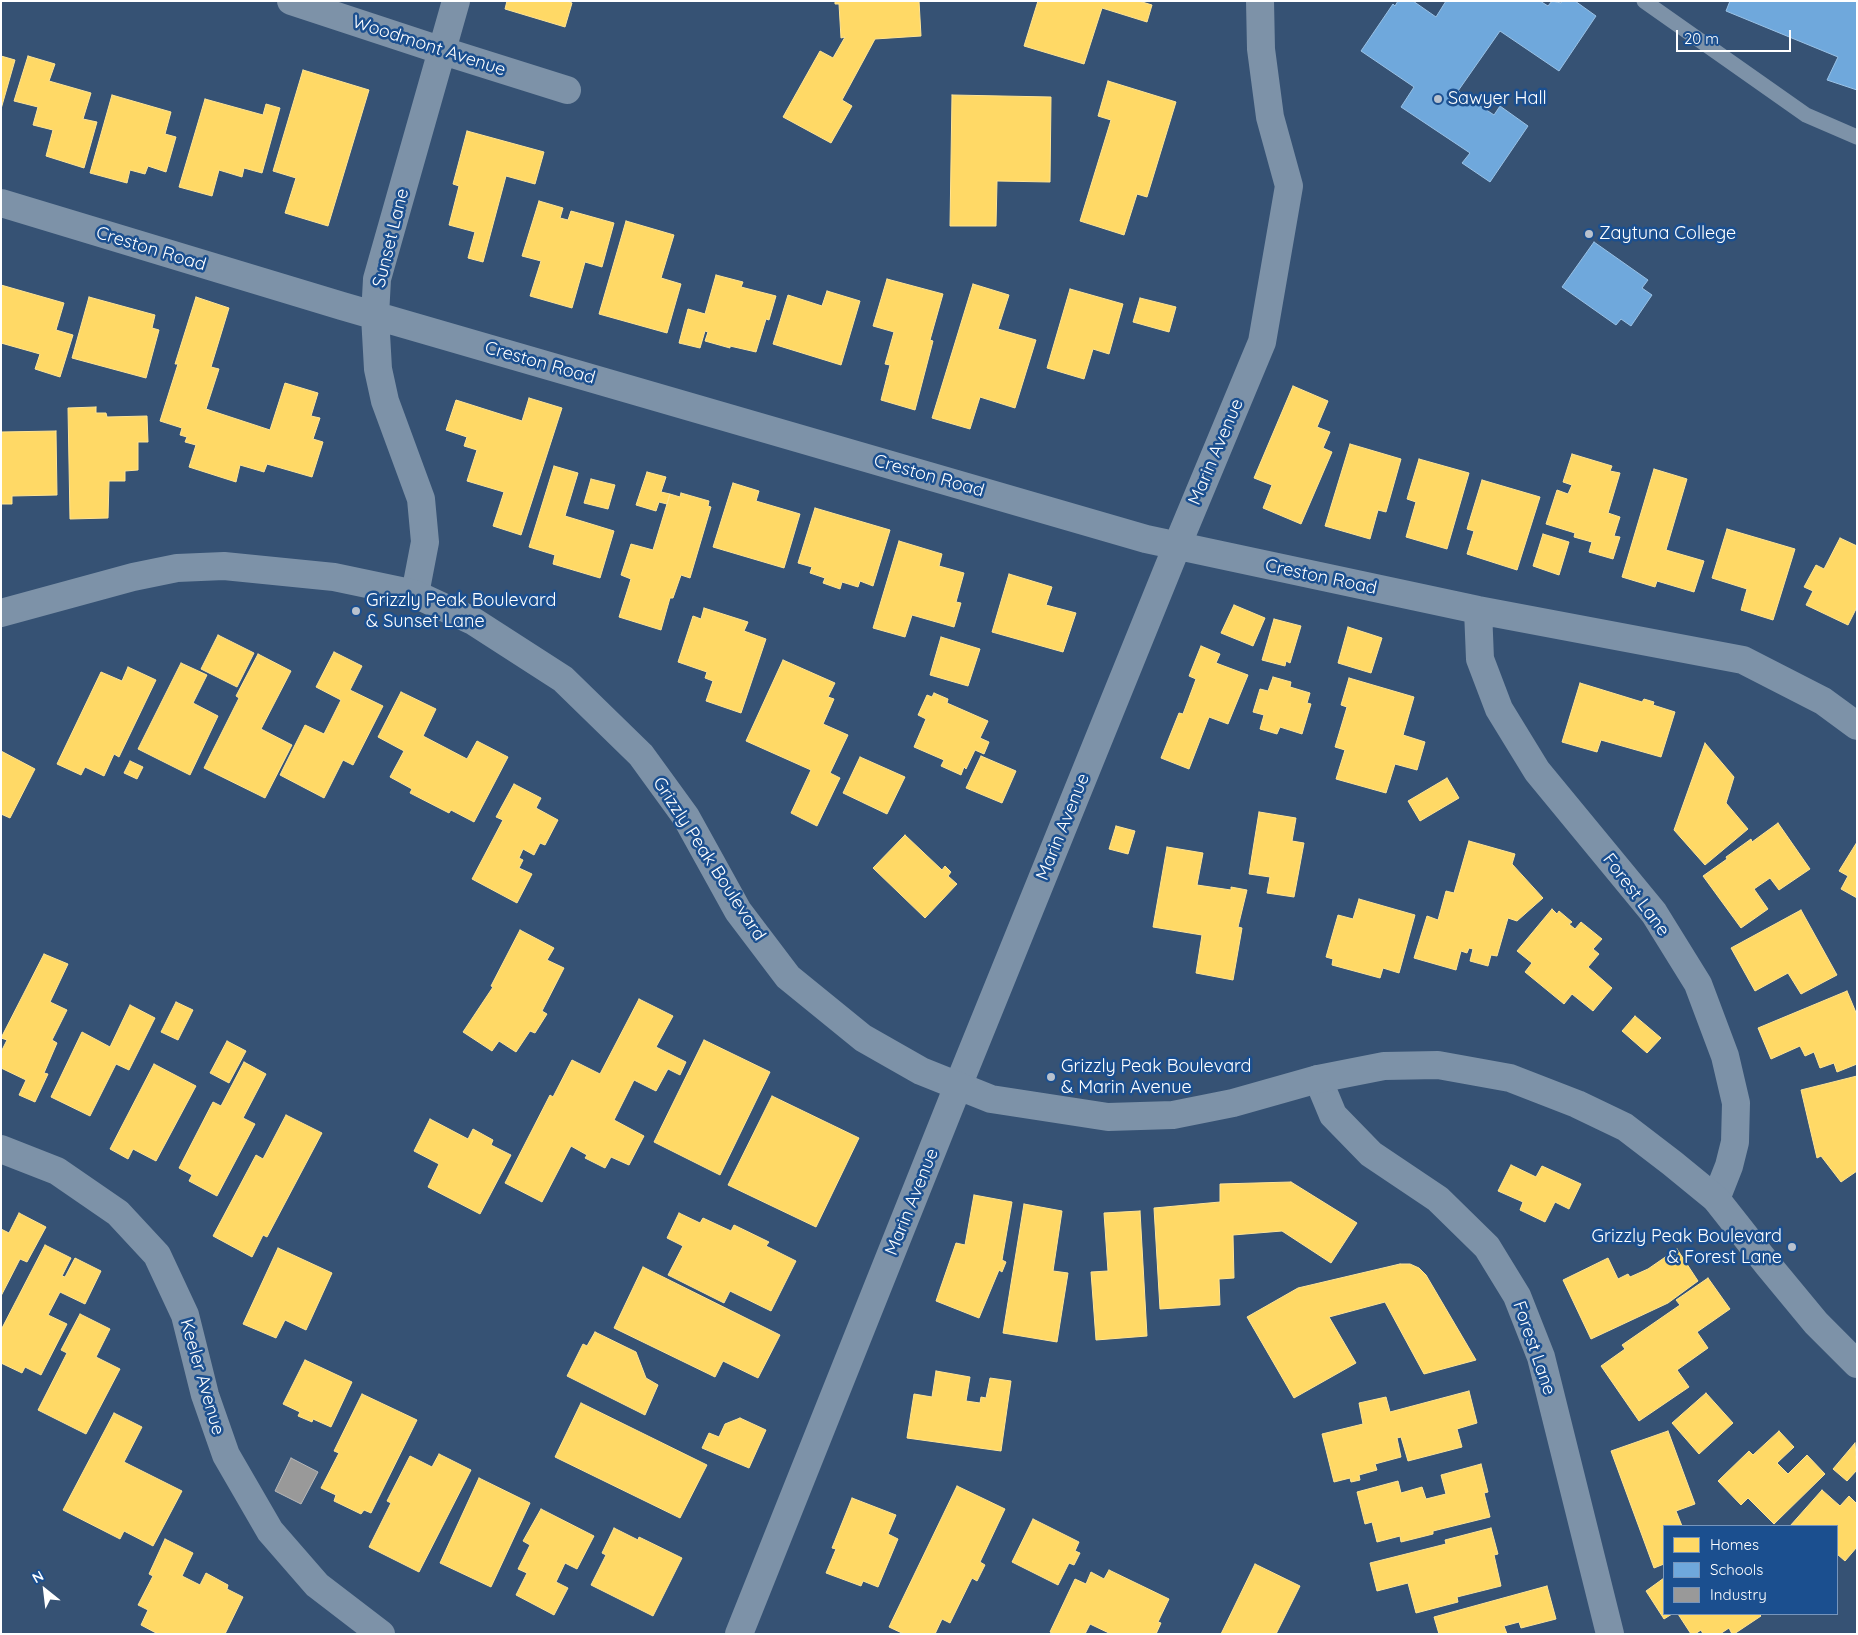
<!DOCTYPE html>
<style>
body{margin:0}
#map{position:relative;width:1858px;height:1635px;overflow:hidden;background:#365274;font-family:Quicksand,sans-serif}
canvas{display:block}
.frame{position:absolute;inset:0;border:2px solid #fff;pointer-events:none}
.legend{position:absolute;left:1663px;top:1525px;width:175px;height:90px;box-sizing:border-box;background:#1b4f8f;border:1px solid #7695bc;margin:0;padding:6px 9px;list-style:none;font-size:15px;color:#fff}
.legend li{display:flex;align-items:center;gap:10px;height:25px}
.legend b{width:25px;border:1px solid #7695bc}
.north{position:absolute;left:20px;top:1565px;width:50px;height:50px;-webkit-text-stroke:4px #1b4f8f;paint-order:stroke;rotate:331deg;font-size:14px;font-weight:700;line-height:20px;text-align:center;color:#fff}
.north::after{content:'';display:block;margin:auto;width:18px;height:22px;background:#fff;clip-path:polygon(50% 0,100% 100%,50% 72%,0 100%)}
.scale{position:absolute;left:1676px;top:30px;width:115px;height:22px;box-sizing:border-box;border:2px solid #fff;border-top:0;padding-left:6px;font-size:15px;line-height:18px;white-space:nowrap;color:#fff;-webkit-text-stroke:4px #1b4f8f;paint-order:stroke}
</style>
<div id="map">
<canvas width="1858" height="1635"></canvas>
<div class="frame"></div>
<ul class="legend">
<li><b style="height:14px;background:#ffd966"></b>Homes</li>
<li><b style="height:14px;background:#6fa8dc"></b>Schools</li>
<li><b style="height:14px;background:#999"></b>Industry</li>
</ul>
<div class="north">N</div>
<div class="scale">20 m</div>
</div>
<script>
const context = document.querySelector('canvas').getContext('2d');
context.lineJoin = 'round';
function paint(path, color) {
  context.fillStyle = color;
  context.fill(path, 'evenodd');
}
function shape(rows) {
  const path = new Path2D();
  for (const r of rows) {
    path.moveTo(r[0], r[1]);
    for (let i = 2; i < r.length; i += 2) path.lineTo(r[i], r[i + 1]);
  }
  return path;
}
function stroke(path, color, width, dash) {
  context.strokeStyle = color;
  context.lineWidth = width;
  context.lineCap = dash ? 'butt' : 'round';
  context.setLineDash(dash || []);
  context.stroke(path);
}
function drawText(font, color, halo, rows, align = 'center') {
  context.font = font + ' Quicksand,sans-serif';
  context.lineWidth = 5;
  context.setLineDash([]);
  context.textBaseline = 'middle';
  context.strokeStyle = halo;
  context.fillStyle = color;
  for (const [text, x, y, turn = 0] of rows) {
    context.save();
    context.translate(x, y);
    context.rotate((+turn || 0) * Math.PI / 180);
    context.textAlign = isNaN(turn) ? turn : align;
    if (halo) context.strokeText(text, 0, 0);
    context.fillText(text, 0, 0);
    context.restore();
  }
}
const homes = shape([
 [507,1,567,1,572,3,565,27,505,9,507,1],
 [835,1,919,1,921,36,875,39,842,100,852,106,831,143,783,117,820,51,833,58,845,37,841,38,839,4,835,4,835,1],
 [1038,1,1139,1,1152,5,1147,22,1102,8,1084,64,1024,46,1038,1],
 [1,56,15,60,1,109,1,56],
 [28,56,55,64,49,81,91,93,83,119,97,122,84,168,46,156,53,130,33,125,38,107,14,101,28,56],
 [303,70,369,90,328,226,285,213,296,178,273,171,303,70],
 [1108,81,1176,102,1147,197,1137,194,1124,235,1080,221,1111,120,1098,116,1108,81],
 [112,95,171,112,165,134,176,137,166,172,148,166,145,174,130,170,127,183,90,173,112,95],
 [952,95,1051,97,1050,182,997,181,996,226,950,226,952,95],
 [205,99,263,115,266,104,280,108,262,173,244,168,242,177,219,170,212,196,179,187,205,99],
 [467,131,544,152,535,184,506,176,483,262,468,258,475,232,449,225,459,186,453,184,467,131],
 [539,201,563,208,560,218,568,220,571,211,614,223,602,267,585,262,572,308,530,296,541,261,522,256,539,201],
 [626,221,674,235,661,278,681,284,667,333,599,314,626,221],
 [716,275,743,282,741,287,776,296,769,320,766,319,756,352,730,346,730,348,705,341,708,332,705,331,700,348,679,343,688,309,705,314,716,275],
 [887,279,943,294,930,340,933,341,915,410,881,400,890,365,885,364,894,332,873,326,887,279],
 [973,284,1009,295,998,329,1036,340,1015,408,980,397,970,429,932,418,973,284],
 [1,285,64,303,56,330,73,335,60,377,35,369,40,354,1,343,1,285],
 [1070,289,1123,304,1109,354,1093,349,1084,379,1047,368,1070,289],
 [827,291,860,301,841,365,773,344,788,295,822,306,827,291],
 [89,297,155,315,152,328,159,330,146,378,72,358,89,297],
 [196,297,229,308,211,367,219,369,206,409,270,430,285,383,318,393,311,416,320,418,313,439,323,442,312,477,267,464,264,472,240,465,236,482,189,467,196,445,185,442,187,437,180,435,182,428,160,421,178,364,175,364,196,297],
 [1140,298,1176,307,1169,332,1133,322,1140,298],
 [1293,386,1328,401,1317,427,1330,432,1323,448,1332,452,1301,524,1263,508,1272,485,1254,478,1293,386],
 [529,398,562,408,521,535,493,526,504,492,467,481,477,450,464,446,467,437,446,430,456,400,522,421,529,398],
 [96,407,96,413,106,413,107,417,147,416,148,442,138,442,138,470,125,471,125,481,109,481,108,518,70,519,68,408,96,407],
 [56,431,57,495,12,496,12,504,1,504,1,432,56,431],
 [1350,444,1401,459,1386,512,1378,510,1370,539,1325,526,1350,444],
 [1572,454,1612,466,1610,471,1620,473,1608,513,1620,517,1614,536,1620,537,1613,559,1589,552,1592,542,1574,537,1575,533,1546,524,1557,490,1568,494,1572,485,1563,482,1572,454],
 [1419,459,1469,473,1447,549,1406,537,1416,502,1407,499,1419,459],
 [554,466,578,473,565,516,614,531,600,578,553,564,555,555,529,547,554,466],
 [1654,469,1687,479,1666,550,1704,561,1694,592,1657,581,1655,587,1622,577,1654,469],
 [647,472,666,477,661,492,670,494,667,504,659,502,656,511,636,505,647,472],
 [591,479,615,485,608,509,584,503,591,479],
 [1482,480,1540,497,1517,570,1467,554,1474,531,1467,529,1482,480],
 [733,483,759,491,756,501,800,514,784,568,713,547,733,483],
 [681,493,709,501,708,506,711,507,690,578,681,575,673,598,670,598,661,630,619,617,631,579,621,575,631,544,653,550,670,494,680,497,681,493],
 [815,508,890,530,873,586,860,581,858,587,842,582,840,589,823,583,825,578,810,573,812,567,798,563,815,508],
 [1727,529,1795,549,1773,620,1741,610,1747,589,1712,578,1727,529],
 [1543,534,1569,542,1559,575,1533,566,1543,534],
 [1840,538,1857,546,1857,607,1848,625,1806,605,1813,591,1804,587,1816,565,1824,569,1840,538],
 [899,541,942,554,939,566,964,573,956,602,961,603,954,627,912,615,905,637,873,628,899,541],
 [1009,574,1052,587,1046,605,1076,613,1063,652,992,632,1009,574],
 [1234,605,1265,618,1253,646,1221,633,1234,605],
 [704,608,748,622,744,631,766,639,741,713,706,701,713,681,705,678,707,672,678,662,693,616,701,619,704,608],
 [1274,619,1301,626,1290,663,1286,661,1285,666,1262,660,1274,619],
 [1348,627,1382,638,1371,673,1338,663,1348,627],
 [218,635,254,653,237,687,201,669,218,635],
 [941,637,980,649,968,686,930,675,941,637],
 [1201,646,1220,654,1216,663,1248,675,1228,724,1209,717,1189,769,1161,758,1179,713,1183,714,1196,679,1189,676,1201,646],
 [334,652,362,666,350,690,383,706,353,765,343,760,324,798,280,775,305,725,324,734,341,700,316,687,334,652],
 [258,654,291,671,261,729,292,745,265,798,204,768,239,698,236,696,258,654],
 [783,660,835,683,828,697,834,699,823,724,848,735,830,773,840,778,817,826,791,813,811,770,746,741,783,660],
 [181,663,207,675,193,703,218,716,190,775,138,749,181,663],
 [128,667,156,680,119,757,114,754,104,776,85,767,81,775,57,764,101,672,122,681,128,667],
 [1273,677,1291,682,1290,687,1310,693,1307,703,1311,704,1302,734,1280,727,1277,734,1260,729,1264,715,1253,712,1260,689,1268,691,1273,677],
 [1349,678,1414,697,1403,735,1425,742,1417,770,1395,764,1386,793,1336,779,1345,750,1335,747,1347,707,1341,705,1349,678],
 [1580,683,1642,702,1644,699,1654,702,1653,705,1675,712,1661,757,1601,740,1597,752,1562,742,1580,683],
 [401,692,436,709,423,736,467,759,477,741,508,757,474,822,451,810,449,813,410,793,412,789,390,777,404,751,378,737,401,692],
 [934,693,948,699,947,703,988,721,980,738,989,742,984,754,975,750,966,769,964,767,961,775,941,766,944,760,914,747,926,719,918,715,927,695,932,697,934,693],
 [1705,743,1734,777,1726,803,1748,829,1705,865,1674,830,1705,743],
 [1,751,35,769,10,818,1,814,1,751],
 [981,756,1016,771,1002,803,966,788,981,756],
 [860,757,905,777,887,814,843,793,860,757],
 [130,761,143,767,137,779,124,773,130,761],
 [1447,778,1459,798,1420,821,1408,801,1447,778],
 [514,784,541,798,536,808,558,820,545,845,540,843,534,855,523,849,519,858,523,860,519,868,532,874,517,903,472,879,503,820,496,817,514,784],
 [1259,812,1296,818,1292,841,1304,843,1294,897,1267,893,1270,877,1249,874,1259,812],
 [1778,823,1810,869,1779,890,1770,878,1754,889,1768,909,1741,928,1703,876,1727,859,1726,857,1751,839,1752,842,1778,823],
 [1116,826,1135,831,1128,854,1109,849,1116,826],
 [905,835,942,870,945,866,951,872,948,876,957,884,925,918,873,868,905,835],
 [1469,841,1515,854,1512,864,1543,898,1517,921,1508,918,1497,956,1491,955,1488,966,1470,961,1473,949,1469,948,1467,953,1461,951,1456,970,1414,958,1427,916,1438,920,1446,891,1454,893,1469,841],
 [1857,842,1857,898,1841,889,1848,876,1839,871,1857,842],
 [1167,847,1203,853,1197,885,1231,890,1231,887,1247,890,1238,927,1242,928,1233,980,1196,973,1202,935,1153,927,1167,847],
 [1359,899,1415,915,1399,973,1383,968,1380,978,1332,965,1333,959,1326,957,1338,915,1353,919,1359,899],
 [1552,909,1557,914,1559,911,1572,922,1569,924,1575,929,1581,922,1602,939,1593,949,1599,954,1588,967,1612,988,1593,1011,1572,994,1564,1004,1525,972,1532,963,1517,951,1552,909],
 [1801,910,1837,975,1801,994,1788,973,1755,991,1731,948,1801,910],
 [520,930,554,948,547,960,564,968,542,1011,547,1014,535,1033,530,1031,516,1052,499,1041,492,1051,463,1032,493,987,491,986,520,930],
 [44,954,68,964,50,1002,67,1010,52,1040,57,1043,44,1073,48,1074,35,1102,19,1095,26,1080,1,1068,1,1052,7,1040,1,1038,44,954],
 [1847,991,1857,1015,1857,1064,1837,1072,1834,1063,1820,1068,1814,1052,1805,1056,1800,1046,1771,1059,1758,1028,1847,991],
 [639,999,673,1016,656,1047,686,1062,680,1075,668,1069,656,1091,634,1080,614,1120,644,1136,629,1165,611,1157,605,1168,585,1158,587,1155,571,1146,542,1202,505,1183,550,1095,553,1097,572,1060,600,1074,639,999],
 [176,1002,193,1010,178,1040,161,1032,176,1002],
 [130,1005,155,1018,129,1070,116,1064,90,1116,51,1097,82,1032,110,1047,130,1005],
 [1635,1016,1661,1038,1647,1053,1622,1031,1635,1016],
 [704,1040,770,1072,720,1175,654,1142,704,1040],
 [227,1041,246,1051,229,1083,210,1073,227,1041],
 [244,1062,266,1074,243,1118,255,1124,217,1196,189,1181,192,1175,179,1168,213,1102,221,1106,244,1062],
 [154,1064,196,1086,156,1161,133,1149,128,1159,110,1149,154,1064],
 [1857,1076,1857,1171,1841,1182,1821,1156,1817,1158,1801,1090,1857,1076],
 [772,1096,859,1138,816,1227,728,1185,772,1096],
 [286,1115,322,1133,267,1237,263,1235,252,1257,213,1236,256,1155,263,1159,286,1115],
 [430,1119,468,1139,473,1129,493,1140,491,1145,511,1155,480,1214,428,1187,439,1164,414,1151,430,1119],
 [1511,1165,1536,1177,1542,1166,1581,1184,1569,1209,1555,1202,1545,1222,1520,1210,1523,1202,1498,1191,1511,1165],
 [1291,1182,1357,1223,1331,1263,1282,1231,1233,1235,1234,1278,1219,1279,1220,1305,1160,1309,1154,1208,1220,1202,1220,1184,1291,1182],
 [974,1195,1012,1202,1002,1260,1006,1262,1002,1272,999,1270,979,1318,936,1301,956,1243,965,1245,974,1195],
 [1024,1204,1062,1211,1053,1271,1068,1273,1057,1342,1003,1333,1024,1204],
 [1140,1211,1147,1336,1096,1340,1091,1272,1108,1271,1104,1213,1140,1211],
 [19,1213,46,1227,27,1262,20,1259,1,1296,1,1229,9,1233,19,1213],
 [679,1213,700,1223,703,1218,731,1231,734,1225,769,1242,766,1246,796,1261,771,1311,730,1291,724,1303,668,1275,683,1246,667,1238,679,1213],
 [45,1245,71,1258,62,1276,65,1277,75,1258,101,1271,85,1304,60,1292,48,1315,67,1324,41,1375,25,1367,22,1373,1,1363,1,1330,45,1245],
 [278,1248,332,1273,306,1330,285,1320,276,1338,243,1324,278,1248],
 [1677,1249,1698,1281,1668,1303,1591,1339,1563,1280,1608,1258,1618,1279,1628,1274,1630,1277,1648,1269,1677,1249],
 [1400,1264,1410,1264,1419,1268,1426,1275,1476,1360,1424,1374,1385,1302,1329,1317,1356,1363,1294,1398,1247,1317,1298,1288,1400,1264],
 [643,1267,780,1335,758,1378,723,1361,715,1377,614,1328,643,1267],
 [1708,1278,1730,1309,1697,1332,1708,1348,1677,1370,1689,1387,1639,1421,1601,1366,1625,1349,1622,1345,1680,1305,1676,1300,1708,1278],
 [80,1314,110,1329,96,1357,120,1369,86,1434,38,1410,67,1353,61,1350,80,1314],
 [595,1332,636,1352,646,1378,658,1385,645,1415,567,1376,583,1344,587,1346,595,1332],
 [305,1360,352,1382,331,1427,313,1419,312,1422,298,1416,300,1412,283,1404,305,1360],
 [936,1371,970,1377,966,1401,980,1403,981,1397,986,1398,990,1378,1011,1381,1001,1451,907,1438,914,1394,932,1397,936,1371],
 [1469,1391,1477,1423,1457,1429,1462,1447,1408,1461,1401,1437,1397,1438,1401,1457,1375,1464,1377,1470,1359,1475,1360,1480,1351,1482,1350,1478,1334,1482,1322,1434,1363,1424,1359,1403,1386,1397,1390,1412,1469,1391],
 [1706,1393,1733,1423,1699,1454,1672,1423,1706,1393],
 [362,1394,417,1420,371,1513,364,1510,361,1514,334,1501,336,1495,321,1488,339,1453,334,1451,362,1394],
 [581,1403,707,1465,680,1518,555,1457,581,1403],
 [114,1413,142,1427,124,1462,182,1491,153,1546,124,1531,120,1539,63,1510,114,1413],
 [740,1418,766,1430,749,1468,702,1448,709,1433,719,1437,725,1424,740,1418],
 [1668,1431,1695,1504,1676,1511,1682,1526,1664,1526,1664,1564,1654,1568,1611,1451,1668,1431],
 [1779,1431,1794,1447,1777,1463,1788,1474,1807,1455,1825,1474,1774,1524,1748,1498,1741,1505,1718,1481,1749,1451,1753,1455,1779,1431],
 [1855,1443,1857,1470,1847,1481,1833,1469,1855,1443],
 [439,1454,471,1470,419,1572,369,1547,391,1503,387,1501,410,1456,432,1467,439,1454],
 [1481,1464,1488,1492,1484,1493,1490,1517,1433,1531,1433,1534,1401,1542,1400,1536,1377,1542,1372,1522,1365,1524,1357,1492,1398,1481,1401,1493,1422,1487,1426,1499,1446,1494,1441,1475,1481,1464],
 [479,1478,530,1503,491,1587,440,1563,479,1478],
 [957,1486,1005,1509,980,1562,985,1565,977,1581,972,1578,950,1623,942,1619,935,1634,904,1634,889,1627,957,1486],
 [1822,1490,1840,1506,1849,1496,1857,1504,1857,1547,1845,1561,1837,1554,1837,1526,1790,1526,1822,1490],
 [852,1498,896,1515,888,1534,898,1539,878,1587,863,1581,861,1586,826,1573,836,1549,832,1548,852,1498],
 [541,1509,594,1536,577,1569,565,1563,556,1582,568,1588,554,1615,516,1595,527,1573,518,1569,530,1545,523,1541,541,1509],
 [1033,1519,1079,1542,1075,1551,1080,1553,1074,1565,1069,1563,1058,1585,1012,1562,1033,1519],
 [614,1528,638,1540,639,1537,682,1558,653,1616,591,1585,606,1555,602,1553,614,1528],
 [1491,1528,1498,1554,1494,1555,1501,1586,1457,1597,1458,1602,1416,1613,1408,1583,1377,1591,1370,1563,1446,1544,1445,1540,1491,1528],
 [165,1539,193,1553,182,1576,200,1585,206,1573,228,1585,227,1589,243,1597,225,1634,158,1634,141,1625,148,1610,138,1605,153,1576,149,1574,165,1539],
 [1255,1564,1300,1586,1276,1634,1221,1634,1255,1564],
 [1109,1570,1169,1599,1158,1622,1161,1623,1156,1634,1111,1634,1090,1624,1085,1634,1054,1634,1050,1632,1075,1579,1086,1584,1091,1572,1104,1579,1109,1570],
 [1664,1578,1664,1614,1672,1614,1664,1619,1646,1591,1664,1578],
 [1547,1586,1556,1619,1521,1628,1519,1622,1504,1626,1507,1634,1439,1634,1434,1617,1547,1586],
 [1678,1614,1759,1614,1761,1616,1734,1634,1732,1634,1729,1628,1720,1634,1703,1634,1701,1630,1695,1634,1691,1634,1678,1614]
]);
paint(homes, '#ffd966');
stroke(homes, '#ffe494', 1);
const schools = shape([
 [1398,1,1413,1,1436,17,1446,1,1540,1,1548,6,1552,1,1561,3,1562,1,1575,1,1596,16,1559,71,1500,31,1458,91,1494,115,1500,106,1528,126,1490,182,1462,163,1470,153,1401,107,1414,87,1361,51,1393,4,1395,6,1398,1],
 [1730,1,1857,1,1857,90,1827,80,1838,57,1726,11,1730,1],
 [1594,242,1648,280,1642,288,1652,295,1631,326,1621,319,1616,325,1562,287,1594,242]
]);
paint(schools, '#6fa8dc');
stroke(schools, '#9ac2e6', 1);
const industry = shape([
 [291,1458,318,1472,301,1504,275,1491,291,1458]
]);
paint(industry, '#999');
stroke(industry, '#b8b8b8', 1);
stroke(shape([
 [1644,1,1806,115,1857,137]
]), '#7d92a8', 15);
stroke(shape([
 [291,1,443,51,567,90],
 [1,203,342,306,1146,539,1478,610,1743,660,1823,701,1857,726],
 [415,594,425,542,421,499,385,401,378,369,375,316,377,279,456,1],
 [1478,610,1480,659,1499,709,1537,771,1654,913,1698,984,1725,1056,1736,1103,1735,1142,1729,1166,1716,1199],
 [1318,1079,1333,1115,1371,1154,1438,1199,1487,1247,1517,1296,1541,1357,1610,1634],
 [958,1086,1177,546,1262,342,1289,186,1270,117,1261,49,1260,1],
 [1,1149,57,1171,118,1213,157,1255,185,1315,205,1395,226,1455,270,1531,317,1585,381,1634]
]), '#7d92a8', 28);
stroke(shape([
 [1,613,133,577,177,568,224,566,334,577,415,594,473,621,563,679,641,755,686,817,738,911,788,977,863,1038,921,1071,991,1099,1108,1117,1173,1115,1233,1103,1318,1079,1384,1066,1438,1065,1510,1078,1577,1104,1625,1127,1672,1163,1716,1199,1768,1265,1816,1323,1857,1364],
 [739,1634,958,1086]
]), '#7d92a8', 28);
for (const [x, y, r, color] of [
 [1438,99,5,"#b9c2ce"],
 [1589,234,5,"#b9c2ce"],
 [356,611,5,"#b9c2ce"],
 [1051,1077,5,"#b9c2ce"],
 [1792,1247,5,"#b9c2ce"]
]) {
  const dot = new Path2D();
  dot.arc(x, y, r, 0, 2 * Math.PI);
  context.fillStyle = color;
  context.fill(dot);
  stroke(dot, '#1b4f8f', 2);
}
drawText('18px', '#fff', '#1b4f8f', [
 ["Woodmont Avenue",429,46,18],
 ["Sunset Lane",391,238,-76],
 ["Creston Road",151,249,17],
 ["Creston Road",540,363,16],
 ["Marin Avenue",1216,452,-67],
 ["Creston Road",929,476,16],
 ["Creston Road",1321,577,12],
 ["Marin Avenue",1063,827,-68],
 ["Grizzly Peak Boulevard",709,859,57],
 ["Forest Lane",1636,895,53],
 ["Marin Avenue",912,1202,-68],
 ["Forest Lane",1534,1348,71],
 ["Keeler Avenue",202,1377,74]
]);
drawText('18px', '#fff', '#1b4f8f', [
 ["Sawyer Hall",1448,99],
 ["Zaytuna College",1599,234],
 ["Grizzly Peak Boulevard",366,601],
 ["& Sunset Lane",366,622],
 ["Grizzly Peak Boulevard",1061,1067],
 ["& Marin Avenue",1061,1088],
 ["Grizzly Peak Boulevard",1782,1237,"right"],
 ["& Forest Lane",1782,1258,"right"]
], 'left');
</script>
